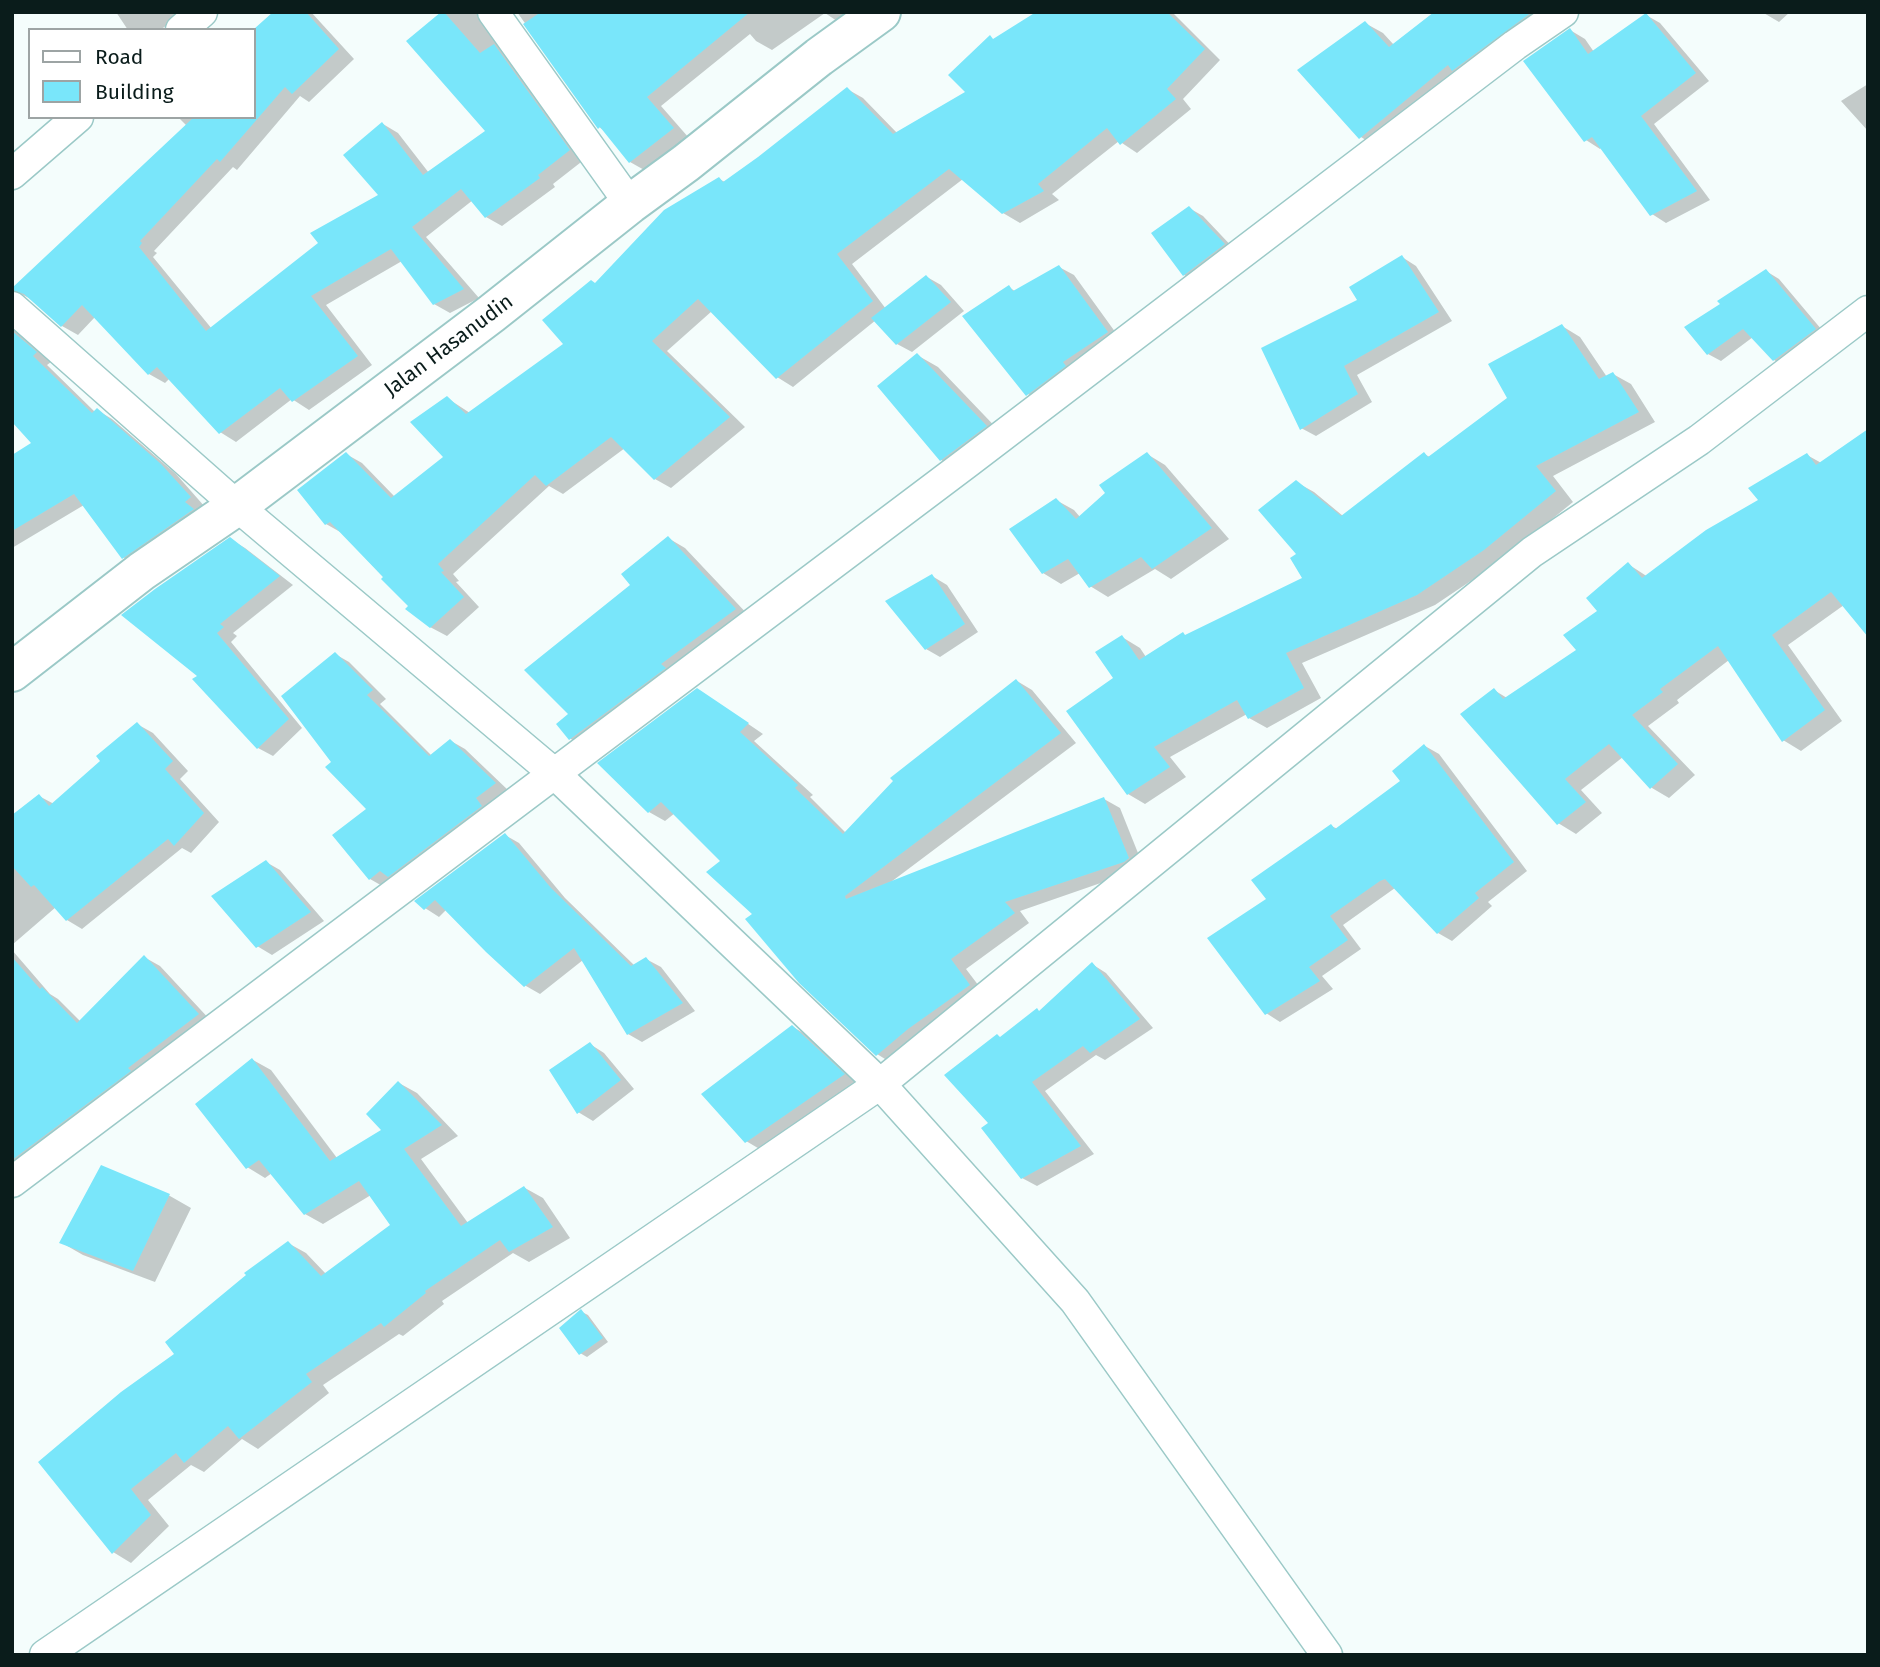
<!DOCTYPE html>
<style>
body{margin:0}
#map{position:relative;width:1880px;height:1667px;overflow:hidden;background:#f4fdfc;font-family:"Fira Sans",sans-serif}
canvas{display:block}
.frame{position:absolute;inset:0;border:14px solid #0a1c1b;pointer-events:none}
.legend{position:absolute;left:28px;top:28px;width:228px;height:91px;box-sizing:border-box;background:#fff;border:2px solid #9da4a4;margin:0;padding:9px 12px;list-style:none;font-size:21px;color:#0a1c1b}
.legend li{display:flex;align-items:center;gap:14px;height:35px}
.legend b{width:35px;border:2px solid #9da4a4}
</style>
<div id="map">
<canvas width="1880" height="1667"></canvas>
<div class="frame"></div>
<ul class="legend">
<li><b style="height:9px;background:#fff"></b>Road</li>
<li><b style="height:19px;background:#79e6fa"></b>Building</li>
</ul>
</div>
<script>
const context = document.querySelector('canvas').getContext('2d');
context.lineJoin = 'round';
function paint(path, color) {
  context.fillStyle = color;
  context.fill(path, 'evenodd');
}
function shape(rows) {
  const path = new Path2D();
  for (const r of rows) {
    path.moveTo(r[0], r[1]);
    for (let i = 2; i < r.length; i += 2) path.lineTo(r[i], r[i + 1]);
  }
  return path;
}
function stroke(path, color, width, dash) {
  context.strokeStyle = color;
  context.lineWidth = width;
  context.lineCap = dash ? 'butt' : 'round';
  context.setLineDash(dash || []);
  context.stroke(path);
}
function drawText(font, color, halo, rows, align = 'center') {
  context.font = font + ' "Fira Sans",sans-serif';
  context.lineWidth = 6;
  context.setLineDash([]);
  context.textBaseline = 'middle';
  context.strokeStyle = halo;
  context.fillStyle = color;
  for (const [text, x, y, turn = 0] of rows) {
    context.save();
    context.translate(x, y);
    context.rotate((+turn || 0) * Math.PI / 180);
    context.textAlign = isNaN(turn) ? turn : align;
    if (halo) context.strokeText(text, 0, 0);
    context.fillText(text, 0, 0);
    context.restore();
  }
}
paint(shape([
 [116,12,186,12,160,30,128,30],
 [276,12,311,12,354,59,309,102,300,96,237,170,233,167,154,251,157,253,153,257,212,329,381,195,383,124,398,133,429,173,487,131,444,12,494,12,585,159,553,184,555,187,502,226,486,217,473,200,426,237,479,298,450,313,434,304,402,261,326,305,372,365,309,410,292,399,236,442,220,432,170,378,165,383,149,374,95,317,78,335,62,326,33,300,13,290,187,126,178,117,254,117,254,31],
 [517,12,859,12,843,25,825,13,772,50,756,41,750,34,661,106,689,138,646,171,630,162,606,132,599,127],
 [1133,12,1172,12,1220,60,1183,99,1191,109,1137,153,1119,141,1052,194,1059,200,1020,223,1003,213,963,179,852,264,886,309,927,277,941,285,964,311,912,352,897,344,876,320,793,387,777,377,712,311,667,351,745,427,671,488,655,479,625,448,563,494,549,486,453,574,459,581,456,582,479,607,447,636,430,627,342,533,326,524,346,454,362,463,395,497,445,457,447,398,470,413,566,345,596,285,719,179,725,182,759,158,847,89,863,98,898,134,968,92,994,40],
 [1437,12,1564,12,1378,148,1361,137,1365,23,1383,33,1394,45],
 [1762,12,1790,12,1779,22],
 [1646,15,1660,23,1709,81,1654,124,1710,200,1666,223,1652,214,1602,147,1600,149,1586,140,1570,30,1585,39,1594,52],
 [1868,84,1868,131,1841,101],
 [1189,208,1203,216,1238,253,1199,283,1184,275],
 [1402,257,1416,266,1452,321,1357,375,1372,402,1316,436,1301,428,1359,300],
 [1059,267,1074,275,1121,340,1042,402,1028,394,1009,287,1016,292],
 [1766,271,1779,279,1827,336,1787,367,1774,360,1753,337,1721,361,1708,354,1723,304],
 [12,326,51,362,47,365,95,412,97,410,112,419,176,474,205,507,139,566,123,557,84,505,12,548,12,457,34,443,12,419],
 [1562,326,1580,337,1607,377,1613,374,1631,384,1655,422,1553,476,1573,502,1502,560,1435,605,1302,663,1321,698,1267,728,1249,718,1247,714,1170,757,1186,777,1145,804,1128,794,1116,679,1122,637,1140,648,1146,657,1304,578,1299,554,1296,482,1314,492,1343,516,1424,454,1430,457,1509,398,1490,364],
 [917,355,938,367,1007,439,963,472,941,460],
 [1147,454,1165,465,1229,539,1171,579,1155,569,1108,597,1090,586,1080,573,1061,584,1043,573,1056,500,1074,510,1080,517],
 [1807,455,1825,465,1844,605,1788,645,1842,721,1801,751,1783,740,1729,660,1677,700,1679,703,1648,726,1695,775,1669,798,1652,788,1623,757,1581,790,1602,813,1576,834,1558,823,1494,690,1507,698,1579,650,1628,564,1648,577,1760,500],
 [668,538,685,548,752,619,587,749,571,739,558,724,570,714,633,585],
 [230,539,245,548,293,585,233,633,237,636,231,642,302,728,273,756,258,748,195,679,199,675],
 [932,576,947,585,978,632,940,657,926,649],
 [335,654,349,662,386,699,380,704,432,756,451,741,465,749,509,791,384,887,370,879,368,809,333,762],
 [1017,681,1032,690,1076,743,891,882,1104,799,1120,808,1144,868,1020,911,1029,923,966,969,985,994,893,1064,877,1054,754,914,723,861,675,813,665,821,649,812,713,700,763,734,754,741,813,795,810,797,846,833],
 [137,724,153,733,188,771,180,779,219,822,191,853,182,848,82,929,67,920,56,907,12,945,12,818,39,796,54,804,103,761],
 [1425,746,1439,754,1527,871,1488,902,1492,906,1452,941,1438,933,1395,888,1343,925,1361,949,1322,976,1333,989,1280,1022,1266,1013,1269,899,1331,826,1338,829,1402,782],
 [505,835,519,843,565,898,635,966,646,959,661,967,695,1011,642,1042,628,1034,583,960,540,994,526,986,447,909,439,917,425,908],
 [266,862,280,870,324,921,272,955,257,946],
 [12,950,50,994,58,999,81,1022,144,957,160,966,213,1023,12,1183],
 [1092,964,1106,973,1153,1028,1105,1060,1096,1055,1045,1091,1094,1154,1037,1186,1022,1178,991,1123,1001,1038,1040,1012],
 [793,1027,814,1039,865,1087,768,1154,746,1141],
 [590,1044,604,1053,634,1089,593,1121,578,1112],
 [253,1060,271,1070,337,1158,383,1131,399,1083,417,1093,458,1136,421,1159,468,1223,525,1188,543,1198,570,1238,529,1262,513,1253,442,1301,444,1304,403,1336,399,1334,323,1385,329,1393,258,1449,242,1439,204,1472,191,1465,148,1500,169,1526,131,1563,113,1552,40,1462,176,1354,288,1243,306,1253,326,1274,392,1225,371,1195,323,1224,305,1214,272,1173,265,1178,247,1167],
 [101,1167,170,1196,191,1208,155,1282,83,1255,62,1243],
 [582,1312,588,1315,608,1342,587,1357,580,1353]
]), '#0003');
paint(shape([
 [273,12,306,12,339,49,292,94,285,87,220,162,217,159,140,241,142,243,139,247,206,331,318,243,310,233,378,195,343,155,382,122,423,175,485,131,406,41,441,12,444,12,480,53,494,44,570,150,538,175,540,178,485,218,461,189,412,227,464,289,433,305,391,249,311,296,358,356,292,402,280,388,219,434,157,367,148,375,82,305,61,327,24,294,12,290,12,288,194,117,254,117,254,29],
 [541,12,750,12,647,97,674,128,629,163,600,127,598,129,523,24],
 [1036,12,1167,12,1205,49,1167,89,1176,99,1120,145,1107,128,1038,184,1044,191,1002,214,949,169,837,254,873,301,776,379,698,299,652,341,730,417,654,480,611,437,546,486,535,475,438,564,444,571,441,572,464,597,430,628,405,609,408,606,381,579,383,577,330,522,325,525,297,490,346,452,391,498,443,457,410,422,447,396,466,414,563,344,542,320,591,280,595,283,664,210,719,177,723,182,758,157,847,87,893,134,965,92,948,75,990,35,993,39],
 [1434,12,1532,12,1452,71,1448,65,1359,139,1297,70,1365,21,1389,47],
 [1646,13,1696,73,1641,116,1697,191,1650,216,1592,137,1584,142,1523,61,1570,28,1588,54],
 [1189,206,1225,244,1183,276,1151,233],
 [1402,255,1439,312,1344,366,1358,394,1300,430,1261,348,1357,300,1349,287],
 [1059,265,1108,332,1063,362,1066,366,1026,396,962,316,1009,285,1013,291],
 [1766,269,1816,329,1773,361,1743,329,1707,355,1684,327,1720,304,1717,301],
 [926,275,951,302,896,345,871,318],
 [1562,324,1599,379,1613,372,1639,412,1536,466,1556,491,1484,550,1417,595,1286,653,1304,688,1248,719,1237,700,1154,747,1170,767,1127,795,1066,711,1113,678,1095,652,1122,635,1139,660,1183,632,1185,635,1302,578,1290,558,1296,554,1258,510,1296,480,1341,516,1424,452,1428,457,1507,398,1488,364],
 [12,331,37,352,33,356,92,413,97,408,161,464,191,497,185,502,194,509,122,559,74,494,12,531,12,455,31,443,12,422],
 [917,353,987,426,940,461,877,386],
 [1868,429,1868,637,1831,592,1772,635,1825,710,1782,742,1718,646,1660,689,1663,692,1632,715,1678,764,1650,789,1609,744,1565,779,1586,802,1557,825,1460,714,1494,688,1503,699,1576,650,1563,635,1597,611,1586,598,1628,562,1642,578,1706,530,1758,500,1748,488,1807,453,1816,465],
 [1147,452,1212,528,1152,569,1141,557,1089,588,1068,559,1042,574,1009,529,1056,498,1076,519,1105,493,1099,485],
 [668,536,736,609,661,664,666,668,569,740,556,724,568,714,524,670,630,585,621,574],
 [230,537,280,576,220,624,224,627,217,633,289,719,257,749,192,679,197,676,121,615,155,589],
 [932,574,965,624,925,650,885,601],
 [335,652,373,690,367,695,429,756,450,739,496,783,476,798,482,806,388,877,380,871,369,880,332,835,366,809,325,767,331,762,281,696],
 [1016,679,1061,733,845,896,846,899,1104,797,1129,858,1124,862,1005,902,1015,913,951,959,970,985,908,1029,876,1056,799,983,745,919,752,914,706,872,720,861,661,802,648,813,597,763,697,688,749,723,740,732,798,785,795,788,843,834,893,781,890,778],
 [137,722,173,761,165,769,204,813,174,846,168,839,66,921,34,885,31,887,12,866,12,815,39,794,49,806,100,761,96,756],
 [1424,744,1514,862,1475,893,1479,898,1437,934,1385,879,1380,881,1330,916,1348,940,1309,967,1320,981,1265,1015,1207,938,1266,899,1251,880,1331,824,1335,829,1400,781,1392,771],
 [505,833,551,888,631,966,646,957,683,1003,627,1035,574,948,524,987,486,952,435,900,424,910,414,901],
 [266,860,311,912,256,948,211,896],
 [144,955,199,1014,128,1068,131,1071,12,1160,12,957,40,989,42,987,77,1023],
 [1092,962,1140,1019,1090,1053,1083,1046,1032,1082,1081,1146,1021,1179,981,1128,988,1123,944,1075,997,1034,1000,1037,1037,1008,1039,1011],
 [792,1025,845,1074,745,1143,701,1094],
 [590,1042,621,1080,577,1114,549,1070],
 [252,1058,330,1161,381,1130,366,1114,398,1081,442,1125,404,1149,461,1226,524,1186,553,1227,509,1252,500,1240,425,1291,426,1293,384,1327,381,1323,306,1374,312,1382,239,1439,228,1426,184,1463,176,1453,131,1489,151,1515,112,1554,38,1462,121,1392,174,1354,165,1342,246,1275,244,1273,288,1241,321,1276,390,1225,359,1181,304,1215,259,1160,246,1169,195,1104],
 [101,1165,170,1194,133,1271,59,1243],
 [581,1309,603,1338,579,1355,559,1328]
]), '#79e6fa');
const street = shape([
 [493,12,630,204],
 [181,30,202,12],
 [12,174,78,117],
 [12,307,237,506,555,774,880,1084,1075,1301,1327,1655],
 [12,1182,968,462,1515,45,1563,12],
 [45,1655,880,1084,1532,552,1699,440,1868,311]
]);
const secondary = shape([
 [12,672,142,571,237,506,491,314,630,204,686,163,819,57,881,12]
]);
stroke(street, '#9bc9c7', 33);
stroke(secondary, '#9bc9c7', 42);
stroke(street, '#fff', 30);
stroke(secondary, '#fff', 38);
drawText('21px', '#0a1c1b', '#fff', [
 ["Jalan Hasanudin",449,346,-37]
]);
</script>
